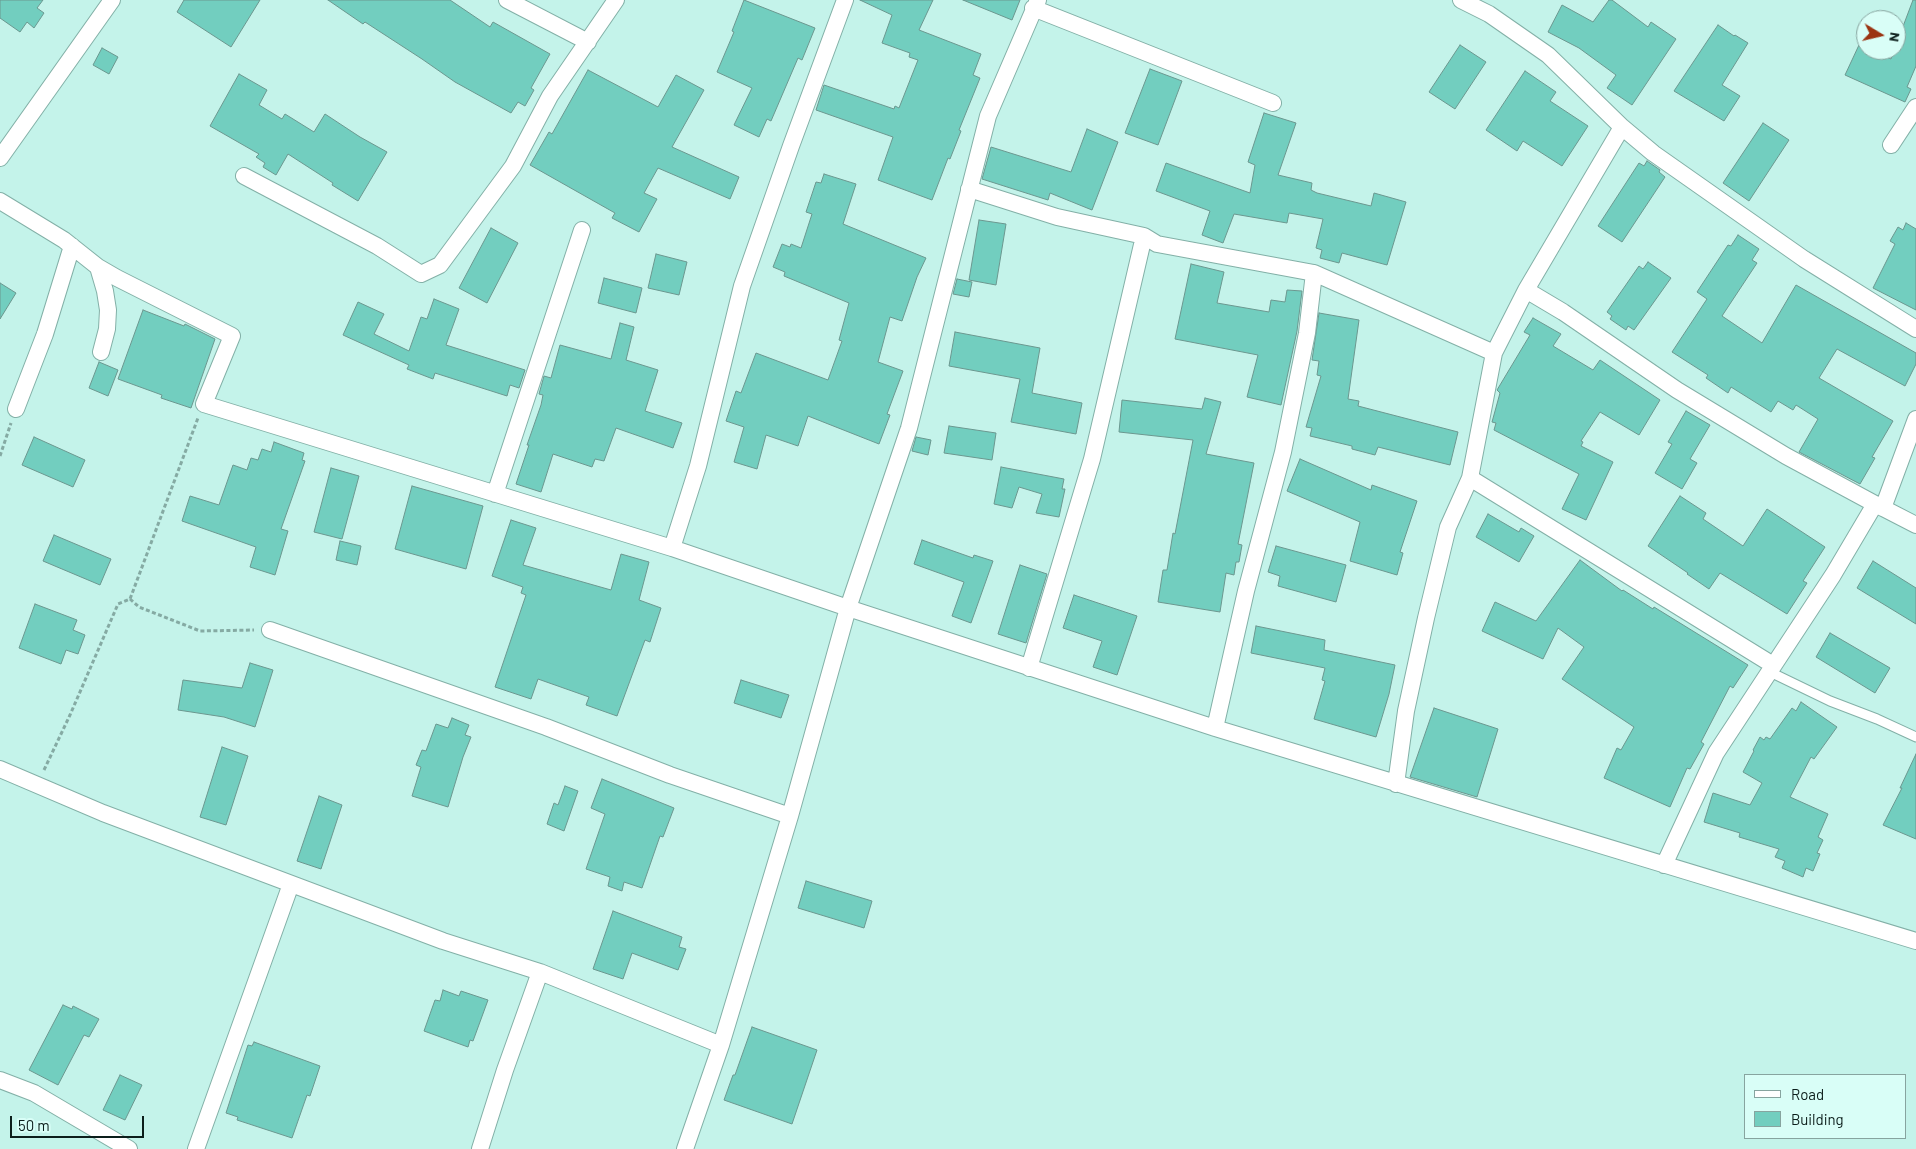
<!DOCTYPE html>
<style>
body{margin:0}
#map{position:relative;width:1916px;height:1149px;overflow:hidden;background:#c4f3ea;font-family:Barlow,sans-serif}
canvas{display:block}
.legend{position:absolute;left:1744px;top:1074px;width:162px;height:65px;box-sizing:border-box;background:#d9fef7;border:1px solid #87a49f;margin:0;padding:6px 9px;list-style:none;font-size:15px;color:#0c1e1b}
.legend li{display:flex;align-items:center;gap:10px;height:25px}
.legend b{width:25px;border:1px solid #87a49f}
.north{position:absolute;left:1856px;top:10px;width:50px;height:50px;box-sizing:border-box;background:#d9fef7;border:1px solid #87a49f;border-radius:50%;rotate:99deg;font-size:14px;font-weight:700;line-height:20px;text-align:center;color:#0c1e1b}
.north::after{content:'';display:block;margin:auto;width:18px;height:22px;background:#9b3412;clip-path:polygon(50% 0,100% 100%,50% 72%,0 100%)}
.scale{position:absolute;left:10px;top:1116px;width:134px;height:22px;box-sizing:border-box;border:2px solid #0c1e1b;border-top:0;padding-left:6px;font-size:15px;line-height:18px;white-space:nowrap;color:#0c1e1b;-webkit-text-stroke:4px #d9fef7;paint-order:stroke}
</style>
<div id="map">
<canvas width="1916" height="1149"></canvas>
<ul class="legend">
<li><b style="height:6px;background:#fff"></b>Road</li>
<li><b style="height:14px;background:#72cebf"></b>Building</li>
</ul>
<div class="north">N</div>
<div class="scale">50 m</div>
</div>
<script>
const context = document.querySelector('canvas').getContext('2d');
context.lineJoin = 'round';
function paint(path, color) {
  context.fillStyle = color;
  context.fill(path, 'evenodd');
}
function shape(rows) {
  const path = new Path2D();
  for (const r of rows) {
    path.moveTo(r[0], r[1]);
    for (let i = 2; i < r.length; i += 2) path.lineTo(r[i], r[i + 1]);
  }
  return path;
}
function stroke(path, color, width, dash) {
  context.strokeStyle = color;
  context.lineWidth = width;
  context.lineCap = dash ? 'butt' : 'round';
  context.setLineDash(dash || []);
  context.stroke(path);
}
const building = shape([
 [0,0,43,0,37,8,44,13,34,28,27,22,20,32,0,18,0,0],
 [184,0,260,0,231,47,177,12,184,0],
 [328,0,450,0,490,27,493,22,550,54,531,88,534,90,525,106,518,102,511,113,455,82,422,59,365,22,363,24,328,0],
 [744,0,815,28,802,60,798,58,771,121,767,119,759,137,734,125,752,88,717,72,734,32,732,31,744,0],
 [860,0,933,0,919,30,981,54,973,75,980,78,959,130,961,131,950,159,948,158,932,200,878,180,893,137,816,110,824,85,894,109,895,106,899,108,918,60,909,57,910,53,882,43,892,15,860,0],
 [963,0,1020,0,1012,20,963,0],
 [1609,0,1612,0,1648,27,1651,22,1676,39,1632,105,1607,88,1616,75,1579,48,1548,32,1562,5,1593,22,1609,0],
 [1913,0,1916,0,1916,66,1907,87,1911,89,1905,102,1845,75,1859,45,1866,48,1866,50,1871,50,1891,59,1894,50,1896,50,1896,45,1913,0],
 [1718,25,1734,36,1735,35,1748,43,1722,85,1740,96,1724,121,1674,91,1718,25],
 [1460,45,1486,62,1455,109,1429,92,1460,45],
 [102,48,118,57,109,74,93,65,102,48],
 [1150,69,1182,81,1158,145,1125,133,1150,69],
 [588,70,658,107,676,75,704,90,672,147,739,177,730,199,658,168,644,193,657,199,639,232,612,218,615,213,530,165,549,132,552,134,588,70],
 [1525,71,1556,92,1550,101,1588,126,1562,166,1523,141,1517,151,1486,130,1525,71],
 [239,74,267,90,259,105,282,119,285,114,314,132,325,114,360,137,387,152,358,201,332,185,333,183,288,154,276,175,263,167,265,163,256,157,259,154,210,126,239,74],
 [1264,113,1296,123,1278,175,1312,183,1311,190,1317,193,1371,206,1374,193,1406,202,1387,265,1342,253,1339,263,1320,258,1322,250,1316,248,1323,219,1289,213,1287,223,1234,214,1223,243,1202,235,1210,211,1156,191,1166,163,1250,193,1255,165,1248,162,1264,113],
 [1763,123,1789,140,1749,201,1723,183,1763,123],
 [1087,129,1118,142,1092,210,1050,193,1048,200,982,179,991,147,1071,172,1087,129],
 [1647,161,1660,170,1659,172,1665,177,1622,242,1598,226,1639,163,1644,166,1647,161],
 [824,174,856,184,843,224,926,258,917,277,902,321,890,317,878,362,903,371,887,414,890,415,879,444,808,416,798,446,766,435,757,469,734,462,744,427,726,421,736,391,741,393,756,353,828,380,842,341,839,340,849,303,784,276,785,272,773,267,782,244,790,247,791,244,801,248,812,214,806,212,816,182,821,183,824,174],
 [979,220,1006,224,996,285,969,280,979,220],
 [1906,223,1916,229,1916,310,1873,288,1895,244,1890,241,1898,227,1903,230,1906,223],
 [491,228,518,243,487,303,459,288,491,228],
 [1738,235,1759,249,1752,260,1757,263,1722,316,1762,343,1796,285,1916,353,1916,364,1905,386,1837,349,1819,378,1893,421,1872,457,1875,458,1860,484,1799,452,1818,419,1796,405,1793,410,1778,401,1771,412,1731,387,1728,393,1706,378,1708,375,1672,352,1707,299,1697,292,1728,245,1731,246,1738,235],
 [656,254,687,262,679,295,648,288,656,254],
 [1648,262,1671,278,1634,330,1628,326,1626,330,1610,319,1612,316,1607,312,1639,266,1643,269,1648,262],
 [1191,264,1224,272,1217,303,1269,312,1271,300,1285,302,1287,290,1302,291,1297,331,1281,405,1247,397,1258,355,1175,339,1191,264],
 [604,278,642,288,636,313,598,303,604,278],
 [957,279,972,282,969,297,953,294,957,279],
 [0,283,16,293,0,319,0,283],
 [434,299,459,309,446,345,525,370,519,388,510,385,507,396,435,373,433,379,407,369,409,365,343,335,358,302,384,314,374,334,409,351,421,317,427,319,434,299],
 [143,310,184,326,185,324,215,339,191,408,161,398,162,395,118,379,143,310],
 [1319,313,1359,320,1348,399,1359,401,1358,406,1458,432,1450,465,1378,447,1375,455,1352,449,1352,446,1310,436,1312,428,1306,427,1321,376,1317,375,1319,361,1312,360,1319,313],
 [1533,318,1561,334,1553,346,1593,370,1600,360,1660,400,1639,435,1600,412,1581,441,1583,442,1581,446,1613,462,1586,520,1562,509,1579,474,1494,430,1496,423,1492,422,1500,393,1497,390,1530,335,1524,332,1533,318],
 [620,323,634,327,626,360,658,370,645,411,682,423,673,448,616,428,604,461,595,459,592,467,553,454,541,492,516,484,529,445,527,445,541,405,543,395,539,394,544,376,551,378,560,345,611,359,620,323],
 [955,332,1040,348,1032,393,1082,403,1076,434,1011,422,1020,379,949,366,955,332],
 [99,362,118,370,108,396,89,388,99,362],
 [1205,398,1221,402,1206,454,1254,463,1238,544,1242,545,1239,562,1236,562,1234,575,1226,573,1220,612,1158,602,1163,570,1167,570,1173,533,1175,534,1193,440,1119,432,1122,400,1202,409,1205,398],
 [1686,411,1710,425,1690,459,1697,463,1682,489,1655,473,1672,444,1668,442,1686,411],
 [949,426,996,433,992,460,944,453,949,426],
 [34,437,85,460,73,487,22,465,34,437],
 [916,437,931,440,928,455,912,451,916,437],
 [274,442,304,453,302,460,305,461,281,529,288,531,275,575,250,567,256,547,182,521,190,496,219,505,233,465,247,470,251,458,258,460,262,449,271,452,274,442],
 [1300,459,1371,490,1372,485,1417,501,1400,552,1403,553,1397,575,1350,561,1360,522,1287,491,1300,459],
 [1001,467,1064,479,1062,489,1065,489,1059,517,1036,513,1042,494,1019,487,1012,508,994,504,1001,467],
 [331,468,359,476,342,539,314,532,331,468],
 [412,486,483,506,466,569,395,549,412,486],
 [1680,496,1706,513,1703,519,1743,546,1767,509,1825,547,1803,581,1807,583,1787,614,1720,573,1709,589,1687,574,1688,573,1648,546,1680,496],
 [1488,514,1519,532,1521,528,1534,536,1519,562,1476,537,1488,514],
 [511,520,536,528,523,565,611,590,621,554,649,562,639,600,661,608,650,642,645,640,617,716,586,705,589,697,538,679,531,699,495,687,526,595,521,593,523,587,492,576,511,520],
 [54,535,111,559,100,585,43,561,54,535],
 [922,540,973,558,974,555,993,561,971,623,952,616,964,582,914,564,922,540],
 [340,541,361,546,357,565,336,560,340,541],
 [1276,546,1346,565,1336,602,1278,586,1280,576,1268,572,1276,546],
 [1580,560,1622,591,1623,590,1653,609,1654,607,1748,665,1733,688,1730,686,1701,742,1704,744,1690,769,1687,768,1670,807,1604,778,1617,748,1621,750,1634,727,1562,679,1584,647,1558,628,1543,659,1482,631,1495,602,1536,621,1580,560],
 [1873,561,1916,588,1916,624,1857,588,1873,561],
 [1020,565,1047,574,1026,643,998,634,1020,565],
 [1074,595,1137,616,1117,675,1093,667,1102,641,1063,628,1074,595],
 [35,604,77,620,73,630,85,635,78,654,66,650,61,664,19,648,35,604],
 [1256,626,1325,640,1324,650,1395,665,1389,694,1376,737,1314,719,1325,681,1322,680,1325,668,1251,653,1256,626],
 [1830,633,1890,668,1875,693,1816,657,1830,633],
 [250,663,273,670,255,727,224,717,178,710,183,680,242,688,250,663],
 [741,680,789,695,781,718,734,703,741,680],
 [1801,702,1837,727,1814,759,1811,757,1790,797,1828,814,1818,837,1823,840,1817,853,1820,854,1813,871,1806,868,1803,877,1782,868,1785,861,1775,857,1779,849,1739,837,1740,833,1704,822,1713,793,1750,805,1762,783,1743,772,1754,751,1753,750,1760,737,1764,740,1766,737,1770,739,1792,708,1796,711,1801,702],
 [1434,708,1498,729,1477,797,1410,777,1434,708],
 [452,718,469,725,465,735,471,737,463,757,448,807,412,796,421,767,416,765,422,750,426,751,436,724,448,728,452,718],
 [222,747,248,756,226,825,200,817,222,747],
 [1916,754,1916,839,1883,825,1902,788,1900,788,1916,754],
 [602,779,674,808,663,837,660,836,642,888,624,882,622,891,608,886,610,877,586,869,605,814,591,808,602,779],
 [565,786,578,791,564,831,547,824,554,803,558,805,565,786],
 [319,796,342,805,321,869,297,861,319,796],
 [806,881,872,901,864,928,798,908,806,881],
 [613,911,682,937,679,947,686,949,678,970,632,953,623,979,593,969,613,911],
 [443,990,459,996,461,991,488,1000,473,1041,470,1040,468,1047,424,1031,435,1000,440,1001,443,990],
 [63,1005,72,1009,73,1006,99,1019,89,1037,84,1035,58,1085,29,1070,63,1005],
 [752,1027,817,1050,792,1124,724,1100,733,1075,735,1075,752,1027],
 [254,1042,320,1066,310,1096,307,1095,292,1138,237,1120,238,1117,226,1113,248,1045,252,1046,254,1042],
 [120,1075,142,1085,125,1120,103,1110,120,1075]
]);
paint(building, '#72cebf');
stroke(building, '#6b978f', 1);
const service = shape([
 [1770,672,1830,701,1877,719,1916,737]
]);
const minor = shape([
 [507,0,588,42],
 [1461,0,1489,14,1548,55,1622,127,1653,153,1804,259,1916,329],
 [1033,8,1273,103],
 [1891,145,1916,107],
 [0,158,112,0],
 [244,176,377,246,421,274,440,265,513,166,550,96,616,0],
 [969,189,1057,217,1144,236,1157,244,1314,273,1494,353],
 [0,201,64,240,98,267,117,278,232,336,204,404,672,548,848,608,1215,728,1916,941],
 [98,267,105,291,108,310,107,329,101,352],
 [1526,290,1563,312,1677,390,1786,456,1875,504],
 [16,409,45,334,72,246],
 [1470,478,1773,665],
 [495,494,582,230],
 [1883,508,1916,525],
 [672,548,698,466,742,286,791,146,845,0],
 [270,630,546,727,670,775,790,816],
 [1029,668,1092,459,1144,236],
 [1215,728,1246,591,1283,452,1307,333,1314,273],
 [0,769,103,813,443,941,540,972,721,1045],
 [1396,784,1406,711,1426,618,1448,527,1470,478,1494,353,1526,290,1622,127],
 [1664,865,1716,753,1833,575,1875,504,1883,508,1916,419],
 [0,1080,34,1093,129,1149],
 [196,1149,291,884],
 [480,1149,505,1070,540,972],
 [685,1149,721,1045,790,816,848,608,909,428,988,116,1038,0]
]);
stroke(service, '#83b0a7', 11);
stroke(minor, '#83b0a7', 18);
stroke(shape([
 [0,456,11,423],
 [130,599,139,607,200,631,254,630],
 [44,770,70,715,118,604,130,599,198,418]
]), '#85aaa3', 3, [4, 2.5]);
stroke(service, '#fff', 9);
stroke(minor, '#fff', 16);
</script>
